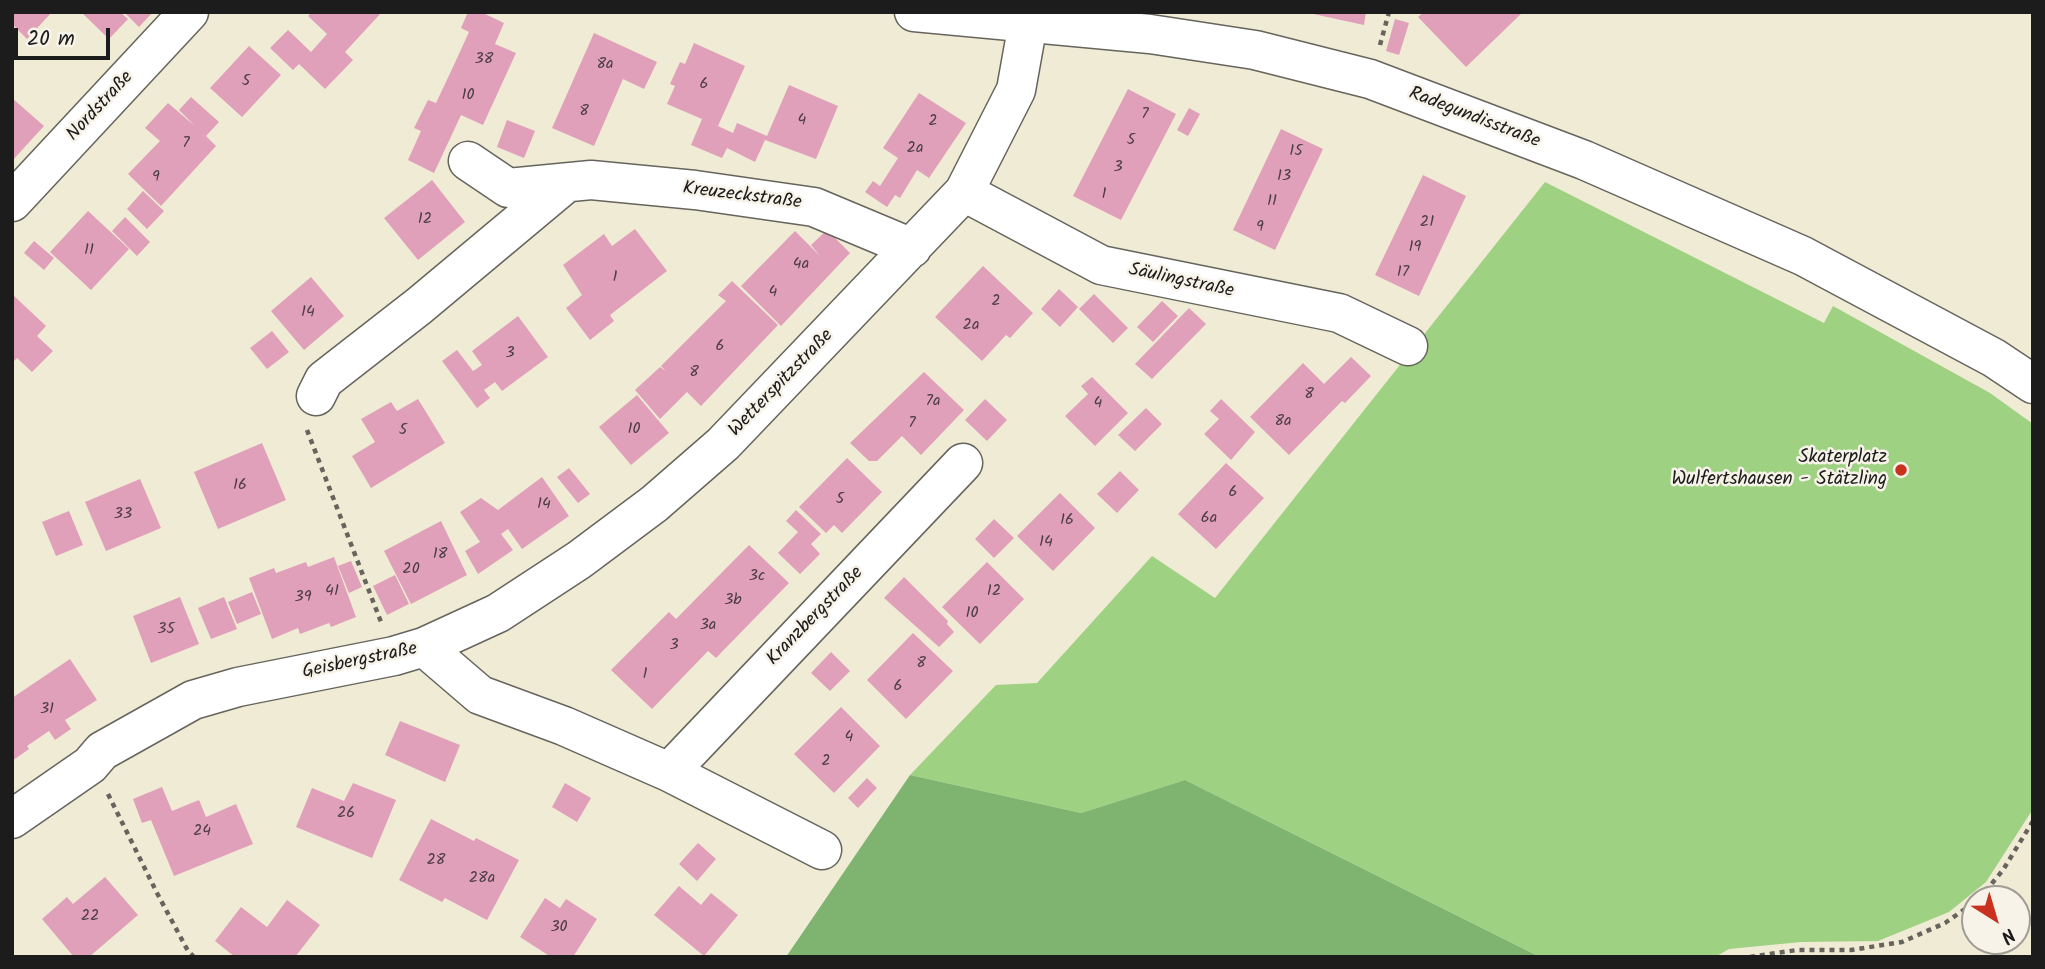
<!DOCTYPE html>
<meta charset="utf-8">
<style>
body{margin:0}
#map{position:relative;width:2045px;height:969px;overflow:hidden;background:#f0ebd5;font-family:Kalam,sans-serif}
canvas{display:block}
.frame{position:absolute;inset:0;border:14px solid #1c1c1c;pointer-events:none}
.north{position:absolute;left:1961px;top:885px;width:70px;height:70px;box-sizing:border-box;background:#f7f3e8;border:2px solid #9f9d96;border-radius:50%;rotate:143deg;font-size:19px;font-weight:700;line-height:28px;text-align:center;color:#1c1c1c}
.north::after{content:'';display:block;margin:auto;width:24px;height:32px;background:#c8321e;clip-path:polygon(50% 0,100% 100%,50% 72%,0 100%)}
.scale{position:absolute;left:14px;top:28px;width:96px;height:32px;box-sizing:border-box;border:4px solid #1c1c1c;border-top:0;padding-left:9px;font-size:21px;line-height:24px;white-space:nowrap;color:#1c1c1c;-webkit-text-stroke:5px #f7f3e8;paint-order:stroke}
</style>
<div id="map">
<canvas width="2045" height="969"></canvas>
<div class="frame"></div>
<div class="north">N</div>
<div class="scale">20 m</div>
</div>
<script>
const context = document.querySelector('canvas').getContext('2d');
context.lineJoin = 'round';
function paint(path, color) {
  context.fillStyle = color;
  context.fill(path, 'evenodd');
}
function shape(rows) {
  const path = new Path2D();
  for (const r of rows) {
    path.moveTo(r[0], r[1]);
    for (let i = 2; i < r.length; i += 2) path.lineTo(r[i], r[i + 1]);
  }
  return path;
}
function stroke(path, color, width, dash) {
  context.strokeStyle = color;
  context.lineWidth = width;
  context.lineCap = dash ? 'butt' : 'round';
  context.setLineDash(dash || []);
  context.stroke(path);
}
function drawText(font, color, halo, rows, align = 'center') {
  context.font = font + ' Kalam,sans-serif';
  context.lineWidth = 5;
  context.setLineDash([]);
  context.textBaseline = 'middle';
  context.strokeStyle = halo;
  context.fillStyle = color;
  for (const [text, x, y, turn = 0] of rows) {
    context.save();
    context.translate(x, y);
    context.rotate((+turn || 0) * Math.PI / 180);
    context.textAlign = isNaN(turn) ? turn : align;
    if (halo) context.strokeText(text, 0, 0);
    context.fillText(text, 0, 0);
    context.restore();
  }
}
paint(shape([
 [1545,182,1824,323,1833,306,1990,393,2033,424,2033,809,1986,882,1949,912,1878,941,1801,942,1729,949,1715,957,1540,957,1185,780,1081,813,910,775,996,685,1037,683,1152,556,1215,598]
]), '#9ed182');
paint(shape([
 [910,775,1081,813,1185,780,1540,957,786,957]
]), '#7eb370');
paint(shape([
 [12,12,52,12,27,39,12,24],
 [81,12,120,12,128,19,109,39],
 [124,12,153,12,139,27],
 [312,12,382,12,345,52,353,60,325,89,299,64,293,70,270,48,288,30,311,52,327,34,308,16],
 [468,12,481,12,504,23,495,44,516,53,483,125,461,115,434,173,408,160,421,131,414,128,428,100,436,103,453,67,469,32,461,28],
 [1304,12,1366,12,1364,25],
 [1424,12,1523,12,1466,67,1418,17],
 [1395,19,1409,23,1399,55,1386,51],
 [594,33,657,62,644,89,623,79,594,146,552,128],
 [694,43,745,66,718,126,733,133,737,123,767,136,789,85,838,106,816,159,765,140,755,162,727,148,722,158,691,145,702,119,667,104,675,86,670,84,680,62,685,64],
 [249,46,281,75,242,117,210,88],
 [1128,89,1176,114,1121,220,1073,196],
 [919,93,966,123,929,178,917,170,900,198,895,195,887,207,865,192,873,181,880,186,898,158,883,148],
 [191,97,219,122,206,136,216,146,161,206,128,174,160,141,145,128,168,103,195,126,179,110],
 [12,98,44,126,12,161],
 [1189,108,1200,114,1188,136,1177,130],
 [507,120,535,131,524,158,497,147],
 [1281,129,1323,149,1275,250,1233,230],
 [1423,175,1466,196,1419,296,1375,275],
 [432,180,465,222,418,260,384,218],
 [143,191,164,211,147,229,127,209],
 [88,211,129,249,91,290,50,252],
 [125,217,150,242,137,256,112,231],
 [635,229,667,271,610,315,614,321,590,340,566,308,582,295,563,265,604,234,612,246],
 [827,230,850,253,781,326,741,286,795,231,820,256,811,245],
 [34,241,54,258,44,270,24,253],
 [983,266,1033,313,1010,338,1006,335,982,361,935,317],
 [311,277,344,316,304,350,271,311],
 [732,281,778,325,701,406,687,392,660,419,635,390,660,367,666,371,661,366,726,301,718,295],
 [1059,289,1078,307,1060,327,1041,309],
 [12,294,46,326,37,336,53,351,32,372,17,358,12,363],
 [1094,294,1128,328,1113,343,1079,309],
 [1162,301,1178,316,1153,342,1137,327],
 [1189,308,1206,324,1152,379,1135,364],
 [518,316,548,357,502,391,495,382,484,390,490,398,477,408,442,361,457,350,473,371,482,365,472,351],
 [272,331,289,352,267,369,250,348],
 [1351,357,1371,376,1345,403,1342,401,1289,455,1250,417,1303,363,1324,384],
 [924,372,964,410,921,455,902,436,877,461,869,461,850,443],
 [1092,377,1128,413,1095,446,1065,416,1088,394,1081,386],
 [637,395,669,433,631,465,599,427],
 [418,399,445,443,371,488,352,456,375,442,361,419,391,402,397,411],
 [985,399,1007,420,987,441,965,420],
 [1221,399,1255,432,1231,460,1204,434,1219,419,1210,411],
 [1146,408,1162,424,1135,451,1118,435],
 [262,443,286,500,218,529,194,472],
 [847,458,882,492,842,533,834,525,826,533,799,507],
 [1226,463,1264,498,1216,549,1178,514],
 [569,468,590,494,578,503,557,477],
 [1120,471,1139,490,1117,513,1097,494],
 [542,477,569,516,522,549,508,529,501,534,513,550,478,574,465,551,480,542,460,512,481,498,498,510],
 [140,479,161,528,106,551,85,502],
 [1060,493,1095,528,1053,571,1017,536],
 [796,510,821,534,811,544,820,554,800,574,778,553,798,532,786,521],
 [69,511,83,545,56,556,42,522],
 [994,519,1014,538,994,558,975,539],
 [441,521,467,575,411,604,384,551],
 [749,545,789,583,716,658,708,651,652,709,611,670,669,612,676,619],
 [334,557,356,617,331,627,329,623,300,634,298,628,272,639,249,578,274,568,276,573,306,562,308,567],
 [351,561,362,587,349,593,338,566],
 [987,562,1024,599,980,644,942,607],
 [395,575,409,604,387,615,373,586],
 [904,577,948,621,947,624,954,632,939,647,884,598],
 [252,592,261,614,237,624,228,602],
 [180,597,199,644,151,663,133,616],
 [224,597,237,629,211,639,198,608],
 [913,633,953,671,906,719,867,680],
 [831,652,850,671,830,691,811,673],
 [70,659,97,700,65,720,71,729,55,740,49,731,27,746,29,749,12,761,12,698],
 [841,707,880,746,834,793,794,754],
 [400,721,460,745,445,782,385,755],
 [867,778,877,788,858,808,848,798],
 [353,783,396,800,372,858,296,827,312,788,344,801],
 [565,783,591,798,577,822,552,807],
 [162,787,172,811,199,800,206,817,236,804,253,844,174,876,151,820,142,823,133,799],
 [431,819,474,841,476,838,519,860,487,920,445,898,442,902,399,880],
 [698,843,716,859,697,881,679,864],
 [105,877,138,915,89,957,74,957,42,919,67,897,73,904],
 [679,886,701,905,711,893,738,915,704,956,654,915],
 [545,898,560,908,566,899,597,919,573,957,551,957,520,937],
 [287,900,320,925,295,957,235,957,215,941,241,907,267,927]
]), '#e0a0ba');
const minor = shape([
 [468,161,508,188,591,180,695,190,814,207,912,248],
 [964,192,1101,265,1339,313,1408,346],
 [12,202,189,12],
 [316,396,324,380,419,306,565,184],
 [424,647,480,695,564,726,669,772,822,850],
 [669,772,963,463],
 [12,819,90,765,102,751,193,700,238,687,394,656,424,647,498,613,579,560,654,504,723,444,964,192,1016,90,1030,12]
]);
const tertiary = shape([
 [914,12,1150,34,1255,50,1370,79,1584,160,1803,256,1994,358,2033,384]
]);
stroke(minor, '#66645d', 41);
stroke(tertiary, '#66645d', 41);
stroke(shape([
 [1380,45,1389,12],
 [307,430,381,622],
 [108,794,157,893,188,951,194,957],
 [1979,899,2003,870,2033,821],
 [1750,957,1797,950,1851,950,1902,942,1945,923,1975,902]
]), '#66645d', 4.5, [5, 5]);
stroke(minor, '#fff', 38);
stroke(tertiary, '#fff', 38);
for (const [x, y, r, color] of [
 [1901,470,7,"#c8321e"]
]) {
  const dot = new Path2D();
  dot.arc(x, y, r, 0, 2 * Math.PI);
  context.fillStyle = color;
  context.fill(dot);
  stroke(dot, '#f7f3e8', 2.5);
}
drawText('16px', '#4d3d44', null, [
 ["38",484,60],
 ["8a",605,65],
 ["5",246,82],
 ["6",704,85],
 ["10",468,96],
 ["8",584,112],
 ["7",1145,115],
 ["4",802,121],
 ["2",933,122],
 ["5",1131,141],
 ["7",186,144],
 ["2a",915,149],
 ["15",1296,152],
 ["3",1118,168],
 ["13",1284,177],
 ["9",156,178],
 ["1",1104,195],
 ["11",1272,202],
 ["12",425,220],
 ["21",1427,223],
 ["9",1260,228],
 ["19",1415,248],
 ["11",89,251],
 ["4a",801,265],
 ["17",1403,273],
 ["1",615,278],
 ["4",773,293],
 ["2",996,302],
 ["14",308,313],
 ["2a",971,326],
 ["6",720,347],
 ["3",510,354],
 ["8",694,373],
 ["8",1309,395],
 ["7a",933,402],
 ["4",1098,404],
 ["8a",1283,422],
 ["7",912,424],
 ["10",634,430],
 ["5",403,431],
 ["16",240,486],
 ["6",1233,493],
 ["5",840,500],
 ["14",544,505],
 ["33",123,515],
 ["6a",1209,519],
 ["16",1067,521],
 ["14",1046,543],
 ["18",440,555],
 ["20",411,570],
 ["3c",757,577],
 ["41",332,592],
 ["12",994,592],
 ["39",303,598],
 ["3b",733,601],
 ["10",972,614],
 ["3a",708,626],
 ["35",166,630],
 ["3",674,646],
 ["8",921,664],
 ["1",645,675],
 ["6",898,687],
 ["31",47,710],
 ["4",849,738],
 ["2",826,762],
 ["26",346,814],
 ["24",202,832],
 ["28",436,861],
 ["28a",482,879],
 ["22",90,917],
 ["30",559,928]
]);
drawText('19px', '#1c1c1c', '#f7f3e8', [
 ["Nordstraße",101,107,-47],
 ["Radegundisstraße",1474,119,21],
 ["Kreuzeckstraße",742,197,7],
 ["Säulingstraße",1181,282,12],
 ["Wetterspitzstraße",782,384,-46],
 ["Kranzbergstraße",816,617,-46],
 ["Geisbergstraße",360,662,-12]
]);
drawText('19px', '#1c1c1c', '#f7f3e8', [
 ["Skaterplatz",1887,459],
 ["Wulfertshausen - Stätzling",1887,481]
], 'right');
</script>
